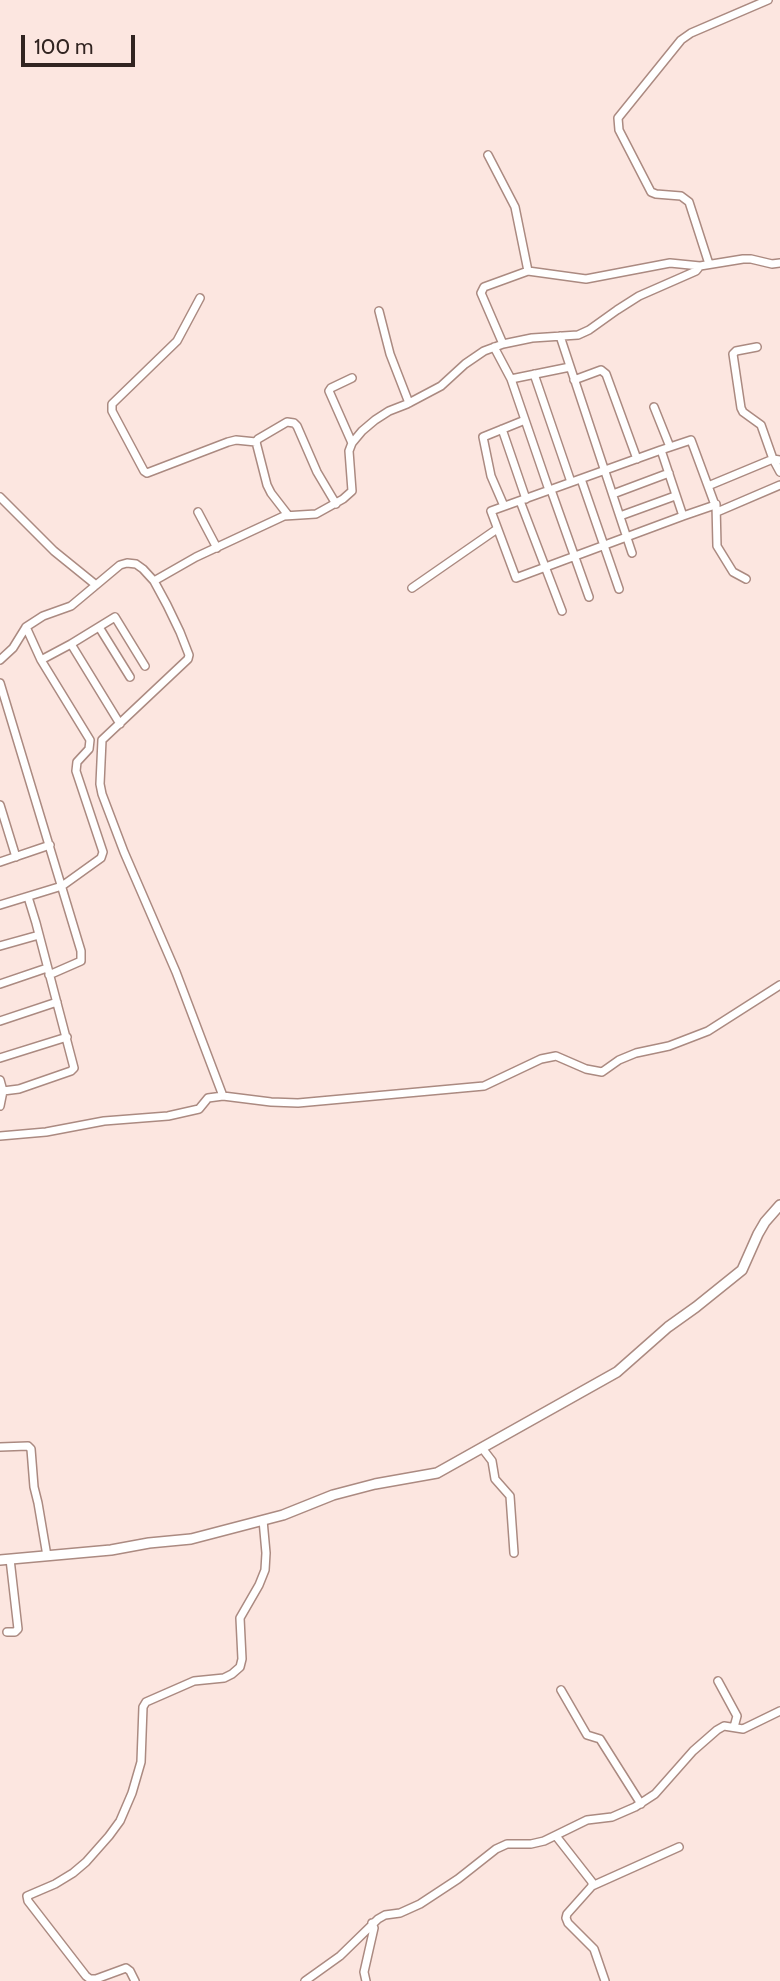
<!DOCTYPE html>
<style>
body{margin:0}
#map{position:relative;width:780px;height:1981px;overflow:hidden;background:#fce6e0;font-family:Cabin,sans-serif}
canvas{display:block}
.scale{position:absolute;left:21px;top:35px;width:114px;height:32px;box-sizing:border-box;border:4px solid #312421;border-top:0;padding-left:9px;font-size:21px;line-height:24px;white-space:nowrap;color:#312421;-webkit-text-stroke:5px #fce6e0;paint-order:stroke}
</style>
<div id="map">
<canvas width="780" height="1981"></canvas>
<div class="scale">100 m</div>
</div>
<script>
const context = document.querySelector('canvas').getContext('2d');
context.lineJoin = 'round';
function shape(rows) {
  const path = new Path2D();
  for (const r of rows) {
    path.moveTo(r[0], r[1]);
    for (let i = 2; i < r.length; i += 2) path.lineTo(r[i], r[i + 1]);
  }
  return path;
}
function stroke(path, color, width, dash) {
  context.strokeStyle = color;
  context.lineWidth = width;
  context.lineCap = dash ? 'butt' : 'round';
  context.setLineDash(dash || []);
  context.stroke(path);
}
const minor = shape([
 [488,155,515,207,528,271],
 [709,264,689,202,681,196,656,194,651,192,619,130,618,118,681,40,691,33,768,0],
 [200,298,177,341,112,404,112,411,144,471,147,473,228,442,236,440,256,442],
 [379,311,390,354,409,403],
 [560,336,632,553],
 [503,344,481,293,484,287,528,271,586,279,670,263,700,266],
 [494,347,511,379,570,367],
 [757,347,736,351,733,354,741,408,743,412,761,425,773,459,780,472],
 [534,374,571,482],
 [352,378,331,388,329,391,352,443],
 [511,379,549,490],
 [574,380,601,370,606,374,637,459],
 [654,407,670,447],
 [502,429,526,499],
 [661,450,691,440,708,486],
 [581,479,619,589],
 [551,490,589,597],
 [613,494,669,473],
 [0,497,54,551,96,585],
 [520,501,562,611],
 [716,504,717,546,733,572,746,579],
 [504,506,491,476,483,437,525,420],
 [198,512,217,548],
 [717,512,780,485],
 [288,515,271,493,267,485,256,442,258,439,287,422,294,423,297,426,317,472,336,504],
 [620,516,675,496],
 [683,516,516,578,491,511,661,450,683,516,715,505,708,486,773,459,780,460],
 [154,581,196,557,284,516,316,514,343,499,352,491,349,451,352,443,362,431,375,420,389,411,407,404,441,386,465,364,484,351,503,344,532,338,578,335,589,330,617,310,639,296,696,271,700,266,743,259,751,259,772,264,780,263],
 [412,588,497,529],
 [99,627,130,677],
 [71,644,120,724],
 [0,660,13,648,26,627,43,616,71,606,120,565,127,563,136,564,143,569,154,581,167,605,180,632,189,655,188,659,102,740,100,784,102,794,124,852,176,972,223,1096,271,1102,298,1103,484,1086,541,1059,556,1056,586,1069,602,1072,619,1060,636,1053,669,1046,708,1031,780,985],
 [41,660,71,644,115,617,145,666],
 [0,683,81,951,81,961,49,975],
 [0,805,16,857],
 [0,862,50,845],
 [0,905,62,886,101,858,103,852,76,771,77,762,89,749,90,740,41,660,26,627],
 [0,946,39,935],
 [0,984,47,968],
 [0,1021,57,1002],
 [0,1058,67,1037],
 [0,1080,3,1091,0,1106],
 [3,1091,19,1089,71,1071,74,1068,36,923,28,897],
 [0,1136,46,1132,104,1121,168,1116,199,1109,208,1098,223,1096],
 [0,1447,28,1446,31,1449,34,1487,38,1503,47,1556],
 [482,1448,492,1461,495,1479,510,1496,514,1553],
 [7,1632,15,1632,18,1629,10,1559],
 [718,1681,737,1716,734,1727],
 [561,1690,587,1735,600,1739,641,1804],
 [556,1836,592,1882,592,1886,567,1914,566,1918,568,1923,594,1949,605,1981],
 [592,1886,679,1847],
 [135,1981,130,1971,126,1968,96,1979,90,1979,86,1976,28,1901,27,1896,55,1884,73,1873,86,1862,109,1836,120,1821,132,1793,141,1762,143,1707,146,1702,194,1681,224,1678,232,1674,240,1667,242,1659,240,1618,259,1585,265,1570,266,1553,263,1520],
 [305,1981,340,1956,378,1919,385,1915,400,1913,420,1904,458,1879,496,1849,507,1844,531,1844,544,1841,587,1820,612,1817,635,1807,655,1794,693,1751,717,1730,724,1726,743,1729,780,1711],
 [366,1981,364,1972,374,1928,372,1923]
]);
const tertiary = shape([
 [0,1560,111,1550,149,1543,191,1539,283,1515,333,1495,375,1484,437,1473,617,1372,668,1327,696,1307,742,1270,758,1234,765,1222,780,1205]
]);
stroke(minor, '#ab8a81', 10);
stroke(tertiary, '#ab8a81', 12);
stroke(minor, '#fff', 7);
stroke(tertiary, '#fff', 9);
</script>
